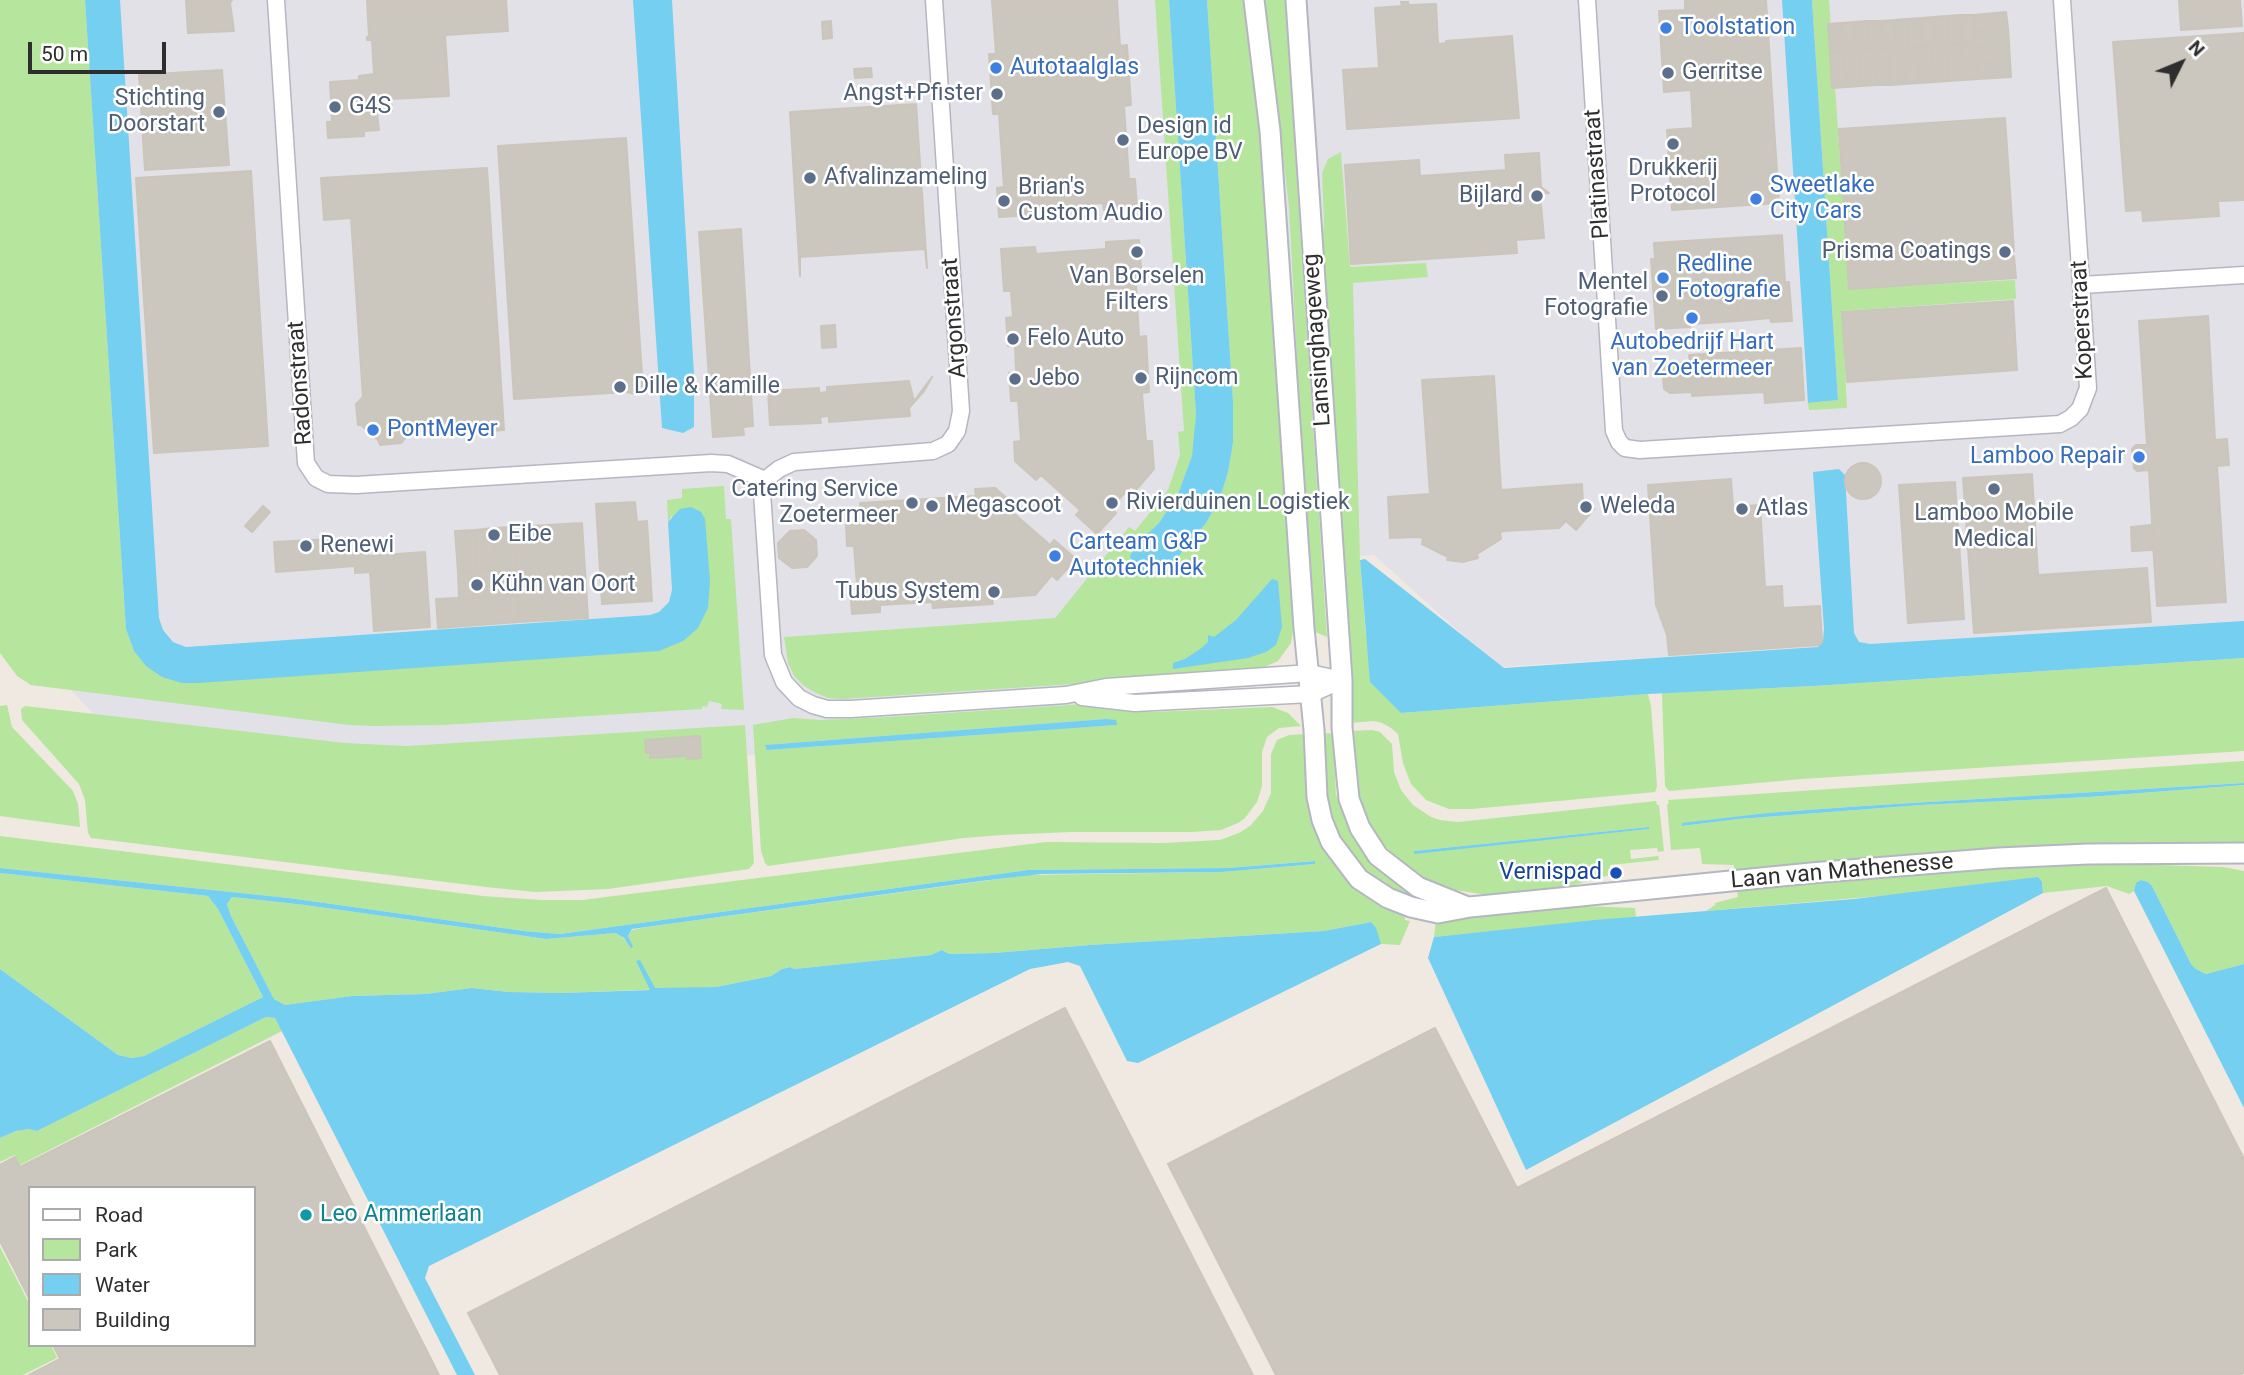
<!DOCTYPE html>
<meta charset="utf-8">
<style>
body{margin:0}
#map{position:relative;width:2244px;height:1375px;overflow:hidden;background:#efe9e1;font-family:Roboto,sans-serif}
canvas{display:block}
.legend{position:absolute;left:28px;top:1186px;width:228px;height:161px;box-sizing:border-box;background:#fff;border:2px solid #ababab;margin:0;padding:9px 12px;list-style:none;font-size:21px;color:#2e2e2e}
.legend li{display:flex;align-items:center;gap:14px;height:35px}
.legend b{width:35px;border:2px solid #ababab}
.north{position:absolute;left:2146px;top:28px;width:70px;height:70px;-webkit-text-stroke:5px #fff;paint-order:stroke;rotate:47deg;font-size:19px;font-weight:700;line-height:28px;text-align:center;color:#2e2e2e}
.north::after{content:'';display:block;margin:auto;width:24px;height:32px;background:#2e2e2e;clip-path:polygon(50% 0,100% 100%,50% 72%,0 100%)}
.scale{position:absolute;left:28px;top:42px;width:138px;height:32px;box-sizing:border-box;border:4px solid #2e2e2e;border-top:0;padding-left:9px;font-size:21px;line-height:24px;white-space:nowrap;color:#2e2e2e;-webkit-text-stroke:5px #fff;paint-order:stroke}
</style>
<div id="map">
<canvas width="2244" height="1375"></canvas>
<ul class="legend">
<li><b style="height:9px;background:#fff"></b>Road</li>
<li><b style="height:19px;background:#b6e59e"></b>Park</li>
<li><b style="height:19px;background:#75cff0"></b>Water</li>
<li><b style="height:19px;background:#cbc7bf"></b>Building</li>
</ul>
<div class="north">N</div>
<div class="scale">50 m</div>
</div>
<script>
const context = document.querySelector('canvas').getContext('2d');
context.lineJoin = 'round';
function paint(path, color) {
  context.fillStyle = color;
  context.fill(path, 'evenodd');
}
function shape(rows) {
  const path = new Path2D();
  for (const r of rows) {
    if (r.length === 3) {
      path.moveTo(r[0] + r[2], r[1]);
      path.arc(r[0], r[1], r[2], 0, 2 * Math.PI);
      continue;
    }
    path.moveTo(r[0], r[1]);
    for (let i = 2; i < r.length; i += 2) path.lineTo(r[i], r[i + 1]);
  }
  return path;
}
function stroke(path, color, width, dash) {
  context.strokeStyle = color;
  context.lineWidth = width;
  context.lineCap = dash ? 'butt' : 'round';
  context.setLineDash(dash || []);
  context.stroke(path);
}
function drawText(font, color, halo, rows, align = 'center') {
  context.font = font + ' Roboto,sans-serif';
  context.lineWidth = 5;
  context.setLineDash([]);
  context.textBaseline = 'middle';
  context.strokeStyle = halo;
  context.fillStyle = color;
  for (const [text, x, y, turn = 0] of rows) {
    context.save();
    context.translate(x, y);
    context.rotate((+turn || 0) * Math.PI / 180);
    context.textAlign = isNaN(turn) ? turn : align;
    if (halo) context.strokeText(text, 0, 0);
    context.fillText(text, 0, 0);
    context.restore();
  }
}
paint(shape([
 [0,0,2244,0,2244,623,1498,667,1374,555,1264,561,1096,733,537,769,105,726,0,615]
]), '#e3e1e8');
paint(shape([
 [0,0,85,0,126,629,134,651,683,641,672,515,668,522,667,500,682,498,682,489,724,486,726,519,731,519,744,710,721,709,722,704,709,701,707,707,703,706,702,709,443,725,374,726,349,725,31,685,17,676,0,653],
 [1155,0,1169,0,1196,415,1195,435,1192,456,1178,494,1159,523,1135,546,1130,561,1133,569,1137,573,1153,576,1166,569,1178,557,1206,523,1220,498,1228,472,1233,443,1233,402,1207,0,1247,0,1257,91,1292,603,1293,631,1291,643,1278,661,1255,671,1245,673,843,699,828,698,816,693,804,686,794,676,788,663,784,637,1055,618,1129,527,1135,531,1168,490,1180,455,1178,432,1184,431],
 [1265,0,1285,0,1327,637,1311,630,1289,207],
 [1812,0,1829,0,1849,289,2015,280,2016,299,1842,311,1847,408,1809,410,1808,403,1838,400],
 [1341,152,1350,267,1426,263,1428,277,1353,283,1360,560,1366,636,1401,713,1648,694,1651,706,1656,771,1657,787,1655,792,1472,809,1449,809,1426,800,1411,784,1403,763,1398,734,1391,728,1382,723,1374,721,1349,723,1320,260,1324,224,1322,173,1328,159],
 [2244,658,2244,751,1802,779,1669,791,1665,786,1662,693,1814,686],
 [1084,704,1152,712,1272,707,1288,713,1301,726,1279,728,1267,737,1262,752,1262,786,1257,802,1245,818,1238,823,1221,830,1191,832,1070,832,1002,835,964,838,768,866,765,863,761,851,753,725,793,718,821,720,887,717],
 [1106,719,1116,725,767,750,765,745],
 [7,705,12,727,73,791,78,804,80,827,0,816,0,706],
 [25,706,345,743,407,746,745,725,754,863,749,869,608,889,535,892,486,887,91,838,88,833,85,800,79,784,22,720,21,709],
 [1372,730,1380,732,1392,744,1394,772,1401,790,1413,805,1431,817,1440,820,1458,822,1656,801,1657,805,1659,805,1664,851,1658,852,1657,848,1630,850,1631,859,1658,856,1659,860,1610,865,1610,875,1567,887,1488,895,1455,890,1435,884,1413,872,1381,843,1371,828,1361,805,1355,783,1351,731],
 [1649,827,1649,829,1415,853,1414,851],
 [1333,733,1336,795,1348,826,1365,855,1393,881,1416,894,1445,904,1428,905,1387,887,1359,866,1339,836,1324,793,1320,734],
 [1305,734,1315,821,1405,914,1405,920,1410,921,1400,945,1381,944,1371,922,1324,931,1090,945,994,953,949,954,942,950,931,955,794,969,790,967,782,969,771,976,716,987,562,993,509,992,472,988,425,994,352,996,285,1005,274,999,231,916,227,904,232,897,305,905,546,939,616,933,620,935,632,947,628,936,632,930,647,927,1028,875,1222,872,1315,864,1314,861,1228,868,1028,870,560,934,524,931,289,898,0,868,0,836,483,896,541,900,582,900,1046,842,1163,843,1220,840,1239,833,1250,826,1263,811,1271,793,1271,754,1277,740,1289,735],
 [2244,761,2244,783,1862,806,1767,813,1682,824,1683,826,1739,819,1921,805,2089,797,2244,785,2244,847,2109,843,1734,871,1734,865,1702,864,1700,848,1671,850,1667,804,1669,804,1668,800],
 [2096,863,2223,867,2244,871,2244,964,2206,974,2196,969,2191,964,2152,886,2148,882,2141,880,2136,884,2134,891,2129,894,2107,886,2043,893,2042,882,1706,911,1715,905,1715,903,1738,897,1737,891,1976,868],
 [0,873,208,896,218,909,263,997,144,1056,132,1058,118,1055,0,969],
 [1580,906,1635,908,1636,917,1434,937,1436,920],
 [266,1017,275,1018,282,1031,20,1165,15,1155,0,1162,0,1138,16,1131,29,1129,37,1131],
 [0,1247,30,1305,30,1345,51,1345,57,1358,23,1375,0,1375]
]), '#b6e59e');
paint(shape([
 [85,0,120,0,159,618,163,630,173,642,186,647,650,615,659,612,669,602,672,590,668,522,680,509,691,507,701,512,705,519,710,581,708,608,698,628,683,641,659,651,199,683,182,683,162,677,146,666,134,651,126,629],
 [633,0,672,0,694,375,694,427,683,433,662,428],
 [1169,0,1207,0,1233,402,1233,443,1228,472,1220,498,1206,523,1178,557,1160,573,1147,577,1137,573,1133,569,1130,556,1135,546,1159,523,1178,494,1192,456,1196,415],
 [1782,0,1812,0,1838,400,1808,403],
 [1839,469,1845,475,1854,633,1859,642,1870,644,2244,621,2244,658,1814,686,1648,694,1401,713,1370,682,1360,560,1365,559,1504,668,1818,647,1823,641,1824,629,1813,472],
 [1272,579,1278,581,1282,627,1276,645,1266,652,1248,658,1173,669,1173,663,1185,659,1200,649,1208,642,1208,635,1214,637,1236,620],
 [1106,719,1116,720,1117,725,767,750,765,745],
 [2244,783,2244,785,2089,797,1921,805,1739,819,1682,826,1682,823,1767,813,1862,806],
 [1649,827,1649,829,1414,854,1414,851],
 [1315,861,1315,864,1222,872,1041,874,981,881,632,929,628,936,633,947,631,948,624,938,616,933,546,939,305,905,232,897,227,904,231,916,274,999,285,1005,352,996,425,994,472,988,509,992,562,993,650,990,636,961,640,960,655,988,716,987,771,976,782,969,790,967,794,969,931,955,942,950,949,954,994,953,1090,945,1324,931,1371,922,1376,928,1381,944,1138,1063,1127,1061,1080,966,1068,962,1030,969,429,1266,425,1278,475,1375,457,1375,275,1018,266,1017,37,1131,29,1129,16,1131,0,1138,0,969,118,1055,132,1058,144,1056,263,997,218,909,208,896,0,873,0,868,289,898,524,931,560,934,1028,870,1228,868],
 [2038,877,2042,882,2043,893,1526,1170,1428,958,1434,937,1595,920,1854,899],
 [2141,880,2148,882,2152,886,2191,964,2196,969,2206,974,2244,964,2244,1108,2134,891,2136,883]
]), '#75cff0');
const building = shape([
 [186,0,232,0,230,3,234,31,188,33,186,0],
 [367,0,506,0,508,31,445,35,449,96,391,99,392,111,377,112,379,130,364,131,364,136,328,138,327,122,332,122,330,82,359,80,359,76,374,74,372,40,367,40,367,37,369,37,367,0],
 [992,0,1117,0,1120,46,1127,45,1131,105,1124,106,1129,179,1135,179,1137,208,1104,210,1103,203,1033,208,1033,215,999,217,997,188,1004,187,999,114,993,114,989,54,996,54,992,0],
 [1685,0,1766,0,1779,203,1672,210,1667,130,1693,128,1691,90,1664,92,1659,11,1685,10,1685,0],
 [2179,0,2240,0,2242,26,2181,30,2179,0],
 [1401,2,1408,2,1409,5,1436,4,1438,44,1446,43,1446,41,1512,36,1519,118,1347,129,1343,70,1379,68,1375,8,1402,6,1401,2],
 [2006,12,2008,28,1975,31,1974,15,2006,12],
 [1960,15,1962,44,1949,45,1947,16,1960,15],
 [1960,15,1974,15,1975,43,1962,44,1960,15],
 [1947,16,1949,45,1936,46,1934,17,1947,16],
 [1934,17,1936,46,1922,47,1921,18,1934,17],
 [1921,18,1922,47,1909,48,1907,19,1921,18],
 [1907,19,1909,48,1896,48,1894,20,1907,19],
 [1894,20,1896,48,1883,50,1881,21,1894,20],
 [831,21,832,38,823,39,822,22,831,21],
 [1868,21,1881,21,1883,50,1870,50,1868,21],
 [1868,21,1870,50,1856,51,1854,22,1868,21],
 [1854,22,1856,51,1843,52,1841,23,1854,22],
 [1841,23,1843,52,1830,53,1828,24,1841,23],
 [2008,28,2009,44,1976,47,1975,31,2008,28],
 [2244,33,2244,200,2218,201,2219,216,2143,221,2142,210,2126,211,2113,42,2244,33],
 [1975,43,1978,79,1963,80,1961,44,1975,43],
 [1961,44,1963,80,1949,81,1946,45,1961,44],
 [2009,44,2010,61,1977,63,1976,47,2009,44],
 [1946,45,1949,81,1934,82,1932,46,1946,45],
 [1932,46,1934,82,1919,83,1917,47,1932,46],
 [1917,47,1919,83,1905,84,1903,48,1917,47],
 [1896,48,1903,48,1905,84,1890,85,1888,49,1896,48],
 [1888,49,1890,85,1876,85,1874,50,1888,49],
 [1870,50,1874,50,1876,85,1861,86,1859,51,1870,50],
 [1856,51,1859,51,1861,86,1847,87,1844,52,1856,51],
 [1843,52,1847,87,1832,88,1830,53,1843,52],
 [2010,61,2011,77,1978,79,1977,63,2010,61],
 [871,68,872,77,855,78,854,69,871,68],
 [222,70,229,165,145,170,139,75,222,70],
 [916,104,927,268,925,249,800,257,800,276,790,112,916,104],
 [2005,118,2014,251,2010,251,2011,257,2014,256,2016,278,1849,289,1839,129,2005,118],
 [626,138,642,374,646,380,645,387,640,393,635,394,627,392,514,399,498,146,626,138],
 [1539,153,1541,187,1549,193,1540,194,1544,238,1516,240,1517,253,1351,264,1345,165,1419,160,1420,176,1506,170,1505,155,1539,153],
 [487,168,504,430,407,436,401,443,380,445,378,440,361,425,358,425,356,404,363,397,351,218,324,220,321,178,487,168],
 [251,171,268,446,154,453,136,178,251,171],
 [741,229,753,426,743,427,744,435,713,437,699,232,741,229],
 [1782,235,1785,282,1789,282,1792,321,1771,322,1770,318,1738,321,1734,254,1718,255,1717,239,1782,235],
 [1717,239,1718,255,1734,254,1738,321,1690,324,1690,327,1656,329,1651,259,1655,259,1654,243,1717,239],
 [1139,240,1141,268,1135,269,1139,337,1146,336,1149,392,1142,393,1146,441,1152,441,1154,469,1136,490,1131,486,1111,508,1116,513,1097,534,1076,515,1080,510,1041,475,1036,480,1015,461,1014,442,1021,441,1018,401,1011,401,1009,373,1016,372,1015,345,1008,346,1006,318,1013,317,1011,291,1004,291,1001,249,1035,247,1036,254,1106,249,1106,242,1139,240],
 [2013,301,2017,370,1847,382,1842,312,2013,301],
 [2208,316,2215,440,2227,439,2229,465,2217,466,2226,602,2157,606,2153,543,2152,550,2132,551,2131,527,2151,525,2153,539,2149,470,2137,471,2134,468,2132,449,2136,445,2147,445,2139,321,2208,316],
 [835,325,836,347,822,348,821,326,835,325],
 [1801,348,1804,400,1765,403,1764,392,1692,396,1692,392,1670,393,1664,389,1662,364,1690,362,1689,355,1801,348],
 [1494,376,1501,490,1582,484,1583,501,1594,509,1576,530,1566,521,1559,528,1503,531,1500,533,1501,539,1477,554,1478,558,1463,562,1447,560,1448,557,1422,544,1423,538,1419,537,1390,538,1388,497,1430,494,1422,380,1494,376],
 [932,377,924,391,909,408,910,416,829,422,829,416,820,417,821,423,770,425,768,391,819,388,819,393,827,392,827,387,909,381,914,401,932,377],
 [1863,481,18],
 [2032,474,2038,575,2147,568,2151,622,1974,633,1963,478,2032,474],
 [1731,479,1733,507,1760,505,1765,587,1782,586,1783,608,1820,606,1822,642,1819,645,1669,655,1667,635,1656,605,1648,485,1731,479],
 [1955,482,1964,619,1908,623,1899,485,1955,482],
 [995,488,1016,506,1011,511,1050,545,1054,540,1076,559,1057,580,1052,575,1035,595,992,598,993,604,933,608,932,602,880,605,880,612,852,614,850,585,857,585,854,546,847,546,846,525,861,524,860,503,976,496,975,489,995,488],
 [635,502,637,522,647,521,652,601,602,604,596,504,635,502],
 [263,506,270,512,252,532,245,526,263,506],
 [582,523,588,618,519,622,513,527,582,523],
 [513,527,516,568,497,569,494,528,513,527],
 [494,528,497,569,477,571,475,530,494,528],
 [475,530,477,571,458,572,455,531,475,530],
 [804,530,816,540,817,556,807,567,792,568,779,558,778,543,790,531,804,530],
 [354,537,355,544,368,543,369,556,425,552,430,627,374,631,370,572,355,573,355,566,276,572,274,542,331,539,332,540,354,537],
 [516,568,517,595,459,599,458,572,516,568],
 [517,595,519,622,438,628,436,599,517,595],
 [700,736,701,758,687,759,687,756,650,758,650,752,646,753,645,740,700,736],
 [2106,888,2244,1159,2244,1373,2240,1375,1276,1375,1168,1164,1435,1028,1517,1188,2106,888],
 [1065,1008,1253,1375,500,1375,468,1313,1065,1008],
 [270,1041,439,1375,29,1375,60,1359,53,1345,254,1345,254,1188,30,1188,30,1300,0,1241,0,1165,15,1157,20,1167,270,1041]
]);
paint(building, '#cbc7bf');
stroke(building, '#cbc5ba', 2);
const minor = shape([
 [276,0,306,463,316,478,328,484,356,485,711,463,728,464,765,480],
 [1587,0,1614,431,1619,442,1625,448,1640,450,2060,424,2071,418,2080,409,2088,388,2062,0],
 [2082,285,2244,275],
 [765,480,762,493,773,655,784,682,799,698,813,705,827,709,851,709,1066,695,1106,687,1310,673,1342,680],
 [765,480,779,469,794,462,933,451,948,444,957,431,961,411,934,0],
 [1082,697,1135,703,1311,694,1342,680]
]);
const tertiary = shape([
 [1254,0,1270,131,1304,628,1314,730,1317,797,1322,820,1331,842,1359,879,1388,898,1411,907,1438,913,1470,907,1811,873,1999,858,2088,854,2244,853],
 [1296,0,1342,680,1342,727,1349,799,1360,828,1378,856,1418,887,1465,906]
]);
stroke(minor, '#b4b7c1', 19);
stroke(tertiary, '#b4b7c1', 23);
stroke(minor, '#fff', 16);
stroke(tertiary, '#fff', 19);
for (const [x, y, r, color] of [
 [1666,28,7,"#3f7fe0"],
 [996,68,7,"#3f7fe0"],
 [1668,73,7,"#5c6f8a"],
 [997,94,7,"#5c6f8a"],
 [335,107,7,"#5c6f8a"],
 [219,112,7,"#5c6f8a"],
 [1123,140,7,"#5c6f8a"],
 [1673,144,7,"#5c6f8a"],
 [810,178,7,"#5c6f8a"],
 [1537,196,7,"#5c6f8a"],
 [1756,199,7,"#3f7fe0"],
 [1004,201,7,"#5c6f8a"],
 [1137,252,7,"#5c6f8a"],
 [2005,252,7,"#5c6f8a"],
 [1663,278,7,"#3f7fe0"],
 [1662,296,7,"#5c6f8a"],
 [1692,318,7,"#3f7fe0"],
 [1013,339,7,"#5c6f8a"],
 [1141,378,7,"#5c6f8a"],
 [1015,379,7,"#5c6f8a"],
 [620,387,7,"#5c6f8a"],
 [373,430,7,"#3f7fe0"],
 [2139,457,7,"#3f7fe0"],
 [1994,489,7,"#5c6f8a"],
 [912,503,7,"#5c6f8a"],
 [1112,503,7,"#5c6f8a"],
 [932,506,7,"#5c6f8a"],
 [1586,507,7,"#5c6f8a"],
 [1742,509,7,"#5c6f8a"],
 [494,535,7,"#5c6f8a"],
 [306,546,7,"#5c6f8a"],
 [1055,556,7,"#3f7fe0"],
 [477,585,7,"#5c6f8a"],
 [994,592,7,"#5c6f8a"],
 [1616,873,7,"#1a4fb4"],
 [306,1215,7,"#0f9aa8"]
]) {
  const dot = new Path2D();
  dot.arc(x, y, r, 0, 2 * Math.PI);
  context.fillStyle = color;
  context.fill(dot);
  stroke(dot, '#fff', 2.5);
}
drawText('23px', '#366cbe', '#fff', [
 ["Toolstation",1680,28],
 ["Autotaalglas",1010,68],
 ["Sweetlake",1770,186],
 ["City Cars",1770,212],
 ["Redline",1677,265],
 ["Fotografie",1677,291],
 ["Autobedrijf Hart",1692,343,"center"],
 ["van Zoetermeer",1692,369,"center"],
 ["PontMeyer",387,430],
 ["Lamboo Repair",2125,457,"right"],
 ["Carteam G&P",1069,543],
 ["Autotechniek",1069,569]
], 'left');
drawText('23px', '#4e5e75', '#fff', [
 ["Gerritse",1682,73],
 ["Angst+Pfister",983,94,"right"],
 ["Stichting",205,99,"right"],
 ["Doorstart",205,125,"right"],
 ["G4S",349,107],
 ["Design id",1137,127],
 ["Europe BV",1137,153],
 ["Drukkerij",1673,169,"center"],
 ["Protocol",1673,195,"center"],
 ["Afvalinzameling",824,178],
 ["Brian's",1018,188],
 ["Custom Audio",1018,214],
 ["Bijlard",1523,196,"right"],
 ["Prisma Coatings",1991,252,"right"],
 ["Van Borselen",1137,277,"center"],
 ["Filters",1137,303,"center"],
 ["Mentel",1648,283,"right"],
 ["Fotografie",1648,309,"right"],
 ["Felo Auto",1027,339],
 ["Rijncom",1155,378],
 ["Jebo",1029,379],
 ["Dille & Kamille",634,387],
 ["Catering Service",898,490,"right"],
 ["Zoetermeer",898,516,"right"],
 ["Rivierduinen Logistiek",1126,503],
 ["Megascoot",946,506],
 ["Weleda",1600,507],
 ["Atlas",1756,509],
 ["Lamboo Mobile",1994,514,"center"],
 ["Medical",1994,540,"center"],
 ["Eibe",508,535],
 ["Renewi",320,546],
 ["Kühn van Oort",491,585],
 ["Tubus System",980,592,"right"]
], 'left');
drawText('23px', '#2e2e2e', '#fff', [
 ["Platinastraat",1598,174,-94],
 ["Argonstraat",955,318,-94],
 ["Koperstraat",2083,320,-93],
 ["Lansinghageweg",1318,340,-94],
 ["Radonstraat",301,383,-94],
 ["Laan van Mathenesse",1842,872,-5]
]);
drawText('23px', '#164399', '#fff', [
 ["Vernispad",1602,873]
], 'right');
drawText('23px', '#0d838f', '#fff', [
 ["Leo Ammerlaan",320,1215]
], 'left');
</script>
